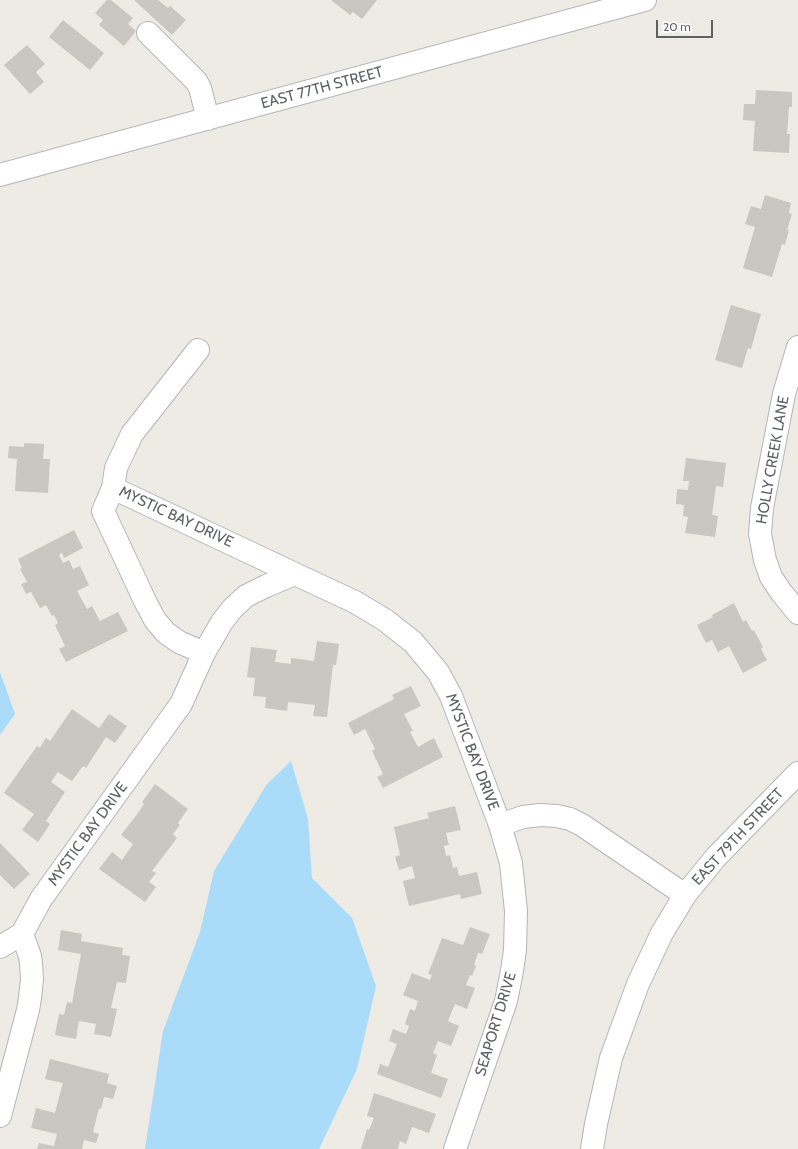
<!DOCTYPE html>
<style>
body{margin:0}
#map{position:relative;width:798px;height:1149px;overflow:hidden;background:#eeebe5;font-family:Cabin,sans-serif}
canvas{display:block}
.scale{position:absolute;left:656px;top:20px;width:57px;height:18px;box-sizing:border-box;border:2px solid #5d6164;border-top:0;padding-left:5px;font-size:12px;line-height:14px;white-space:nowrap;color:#5d6164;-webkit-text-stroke:3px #fff;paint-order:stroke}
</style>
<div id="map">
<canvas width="798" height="1149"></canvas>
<div class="scale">20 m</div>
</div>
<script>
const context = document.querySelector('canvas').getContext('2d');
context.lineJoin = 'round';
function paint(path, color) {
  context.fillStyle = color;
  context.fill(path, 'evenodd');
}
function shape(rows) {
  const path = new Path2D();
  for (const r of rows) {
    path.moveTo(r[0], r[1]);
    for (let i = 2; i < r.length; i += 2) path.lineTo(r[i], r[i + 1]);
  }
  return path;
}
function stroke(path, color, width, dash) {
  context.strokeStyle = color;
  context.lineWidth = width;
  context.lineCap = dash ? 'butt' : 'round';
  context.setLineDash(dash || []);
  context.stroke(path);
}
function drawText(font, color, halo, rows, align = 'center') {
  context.font = font + ' Cabin,sans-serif';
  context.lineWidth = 3.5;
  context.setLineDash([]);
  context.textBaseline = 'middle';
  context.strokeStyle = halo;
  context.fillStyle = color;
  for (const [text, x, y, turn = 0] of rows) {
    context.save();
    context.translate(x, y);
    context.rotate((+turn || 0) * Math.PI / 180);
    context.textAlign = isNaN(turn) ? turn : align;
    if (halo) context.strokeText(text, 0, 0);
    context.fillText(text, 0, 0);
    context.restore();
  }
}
paint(shape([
 [0,672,15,714,0,735],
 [291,761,308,819,312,878,352,918,376,986,357,1069,319,1149,145,1149,163,1031,200,932,214,871,267,784]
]), '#aadcf9');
paint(shape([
 [107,0,111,0,133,18,128,24,136,31,124,46,99,25,103,20,95,13],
 [134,0,158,0,168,8,170,6,186,20,172,35],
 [331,0,377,0,362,19,353,12,350,15],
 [63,20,104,53,90,70,49,37],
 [27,45,45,64,36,72,44,82,30,94,4,65],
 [756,90,792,92,792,107,789,107,787,134,790,134,789,153,753,151,755,121,743,120,744,104,755,104],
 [765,195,791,203,789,213,792,214,787,230,789,230,785,245,782,244,772,277,743,268,755,227,745,224,751,206,761,209],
 [731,305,761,314,751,349,748,348,742,368,715,360],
 [24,443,44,444,43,459,50,459,48,493,15,491,17,459,8,458,9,446,24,447],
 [686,458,726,463,723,487,716,486,712,515,718,516,715,537,685,533,688,517,683,516,684,505,676,504,677,489,688,490,689,481,683,481],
 [74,530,83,548,64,558,62,553,59,555,63,563,69,560,73,569,80,566,89,585,77,591,87,609,92,606,100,621,118,612,128,631,66,662,59,649,65,646,55,625,58,623,54,615,52,616,46,605,40,608,31,592,26,594,21,584,27,582,20,569,22,568,18,559],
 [734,603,743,622,746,620,752,631,754,630,763,647,761,649,767,660,743,673,729,646,718,652,712,640,706,643,697,625,713,617,712,615],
 [317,641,339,644,336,665,333,665,327,717,313,716,315,705,288,702,287,711,265,708,266,697,253,696,255,678,247,677,251,647,277,650,275,662,291,664,291,658,314,661],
 [411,686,421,706,404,714,413,731,410,732,418,747,434,738,443,757,383,788,377,777,383,774,372,751,375,749,365,729,354,735,348,723,394,699,392,695],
 [72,709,99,728,109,714,127,726,115,743,106,737,86,768,83,766,72,781,58,772,51,782,65,792,46,821,50,824,38,842,22,830,34,814,4,793,37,746,40,748,46,738,50,741],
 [155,784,188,809,178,823,180,825,173,834,177,838,152,871,156,873,149,882,156,887,145,902,99,869,112,852,122,860,133,844,121,835,138,813,144,804,142,802],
 [455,806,461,830,446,833,449,845,444,846,446,856,450,855,453,868,457,867,459,876,477,872,482,894,461,899,460,894,409,906,403,881,415,878,412,866,399,870,395,857,400,855,394,827,429,818,427,813],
 [0,843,30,874,14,889,0,875],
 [470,927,490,934,482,954,478,953,474,965,476,966,472,976,470,975,466,985,475,988,467,1009,455,1004,448,1021,459,1026,451,1046,438,1041,433,1053,437,1055,431,1073,448,1079,441,1098,377,1074,380,1064,388,1067,397,1044,389,1041,393,1029,406,1034,409,1026,405,1024,410,1009,415,1011,418,1001,403,995,412,973,430,980,432,975,428,974,442,938,463,945],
 [61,930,82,934,81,941,123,948,122,955,130,956,126,983,117,982,111,1008,117,1009,111,1037,94,1034,96,1024,79,1021,76,1039,55,1035,59,1014,64,1015,67,1002,72,1003,81,954,58,950],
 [50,1059,109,1074,107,1083,117,1086,113,1099,104,1097,101,1109,99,1108,93,1132,99,1134,96,1143,84,1140,82,1149,37,1149,39,1143,54,1146,57,1134,31,1128,36,1108,55,1113,59,1097,63,1083,45,1079],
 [374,1093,436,1114,429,1133,412,1127,406,1144,400,1141,398,1149,361,1149,367,1129,369,1130,374,1118,367,1116]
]), '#cac6c1');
const minor = shape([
 [148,33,196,81,200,88,208,119],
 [0,175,645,0],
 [798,347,784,394,762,508,760,534,765,560,771,577,781,592,798,613],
 [113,488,116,468,132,434,198,350],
 [204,653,179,642,166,633,155,620,145,601,103,511,113,488,295,574],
 [500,825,523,817,540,815,557,816,570,819,582,825,685,895],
 [22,934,41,899,181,704,204,653,222,622,232,609,246,596,266,586,295,574,355,602,385,620,413,642,438,672,451,696,500,825,511,863,516,911,515,950,512,971,506,1001,455,1149],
 [0,947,22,934],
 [0,1116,28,1010,30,998,32,979,31,963,30,956,22,934],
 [592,1149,596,1124,611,1058,638,984,662,933,685,895,716,857,798,773]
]);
stroke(minor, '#b2b5b9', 24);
stroke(minor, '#fff', 22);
drawText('15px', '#5d6164', '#fff', [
 ["EAST 77TH STREET",322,88,-15],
 ["HOLLY CREEK LANE",773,460,-80],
 ["MYSTIC BAY DRIVE",176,517,25],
 ["MYSTIC BAY DRIVE",472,752,69],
 ["MYSTIC BAY DRIVE",88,834,-54],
 ["EAST 79TH STREET",738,837,-47],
 ["SEAPORT DRIVE",496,1024,-73]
]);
</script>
